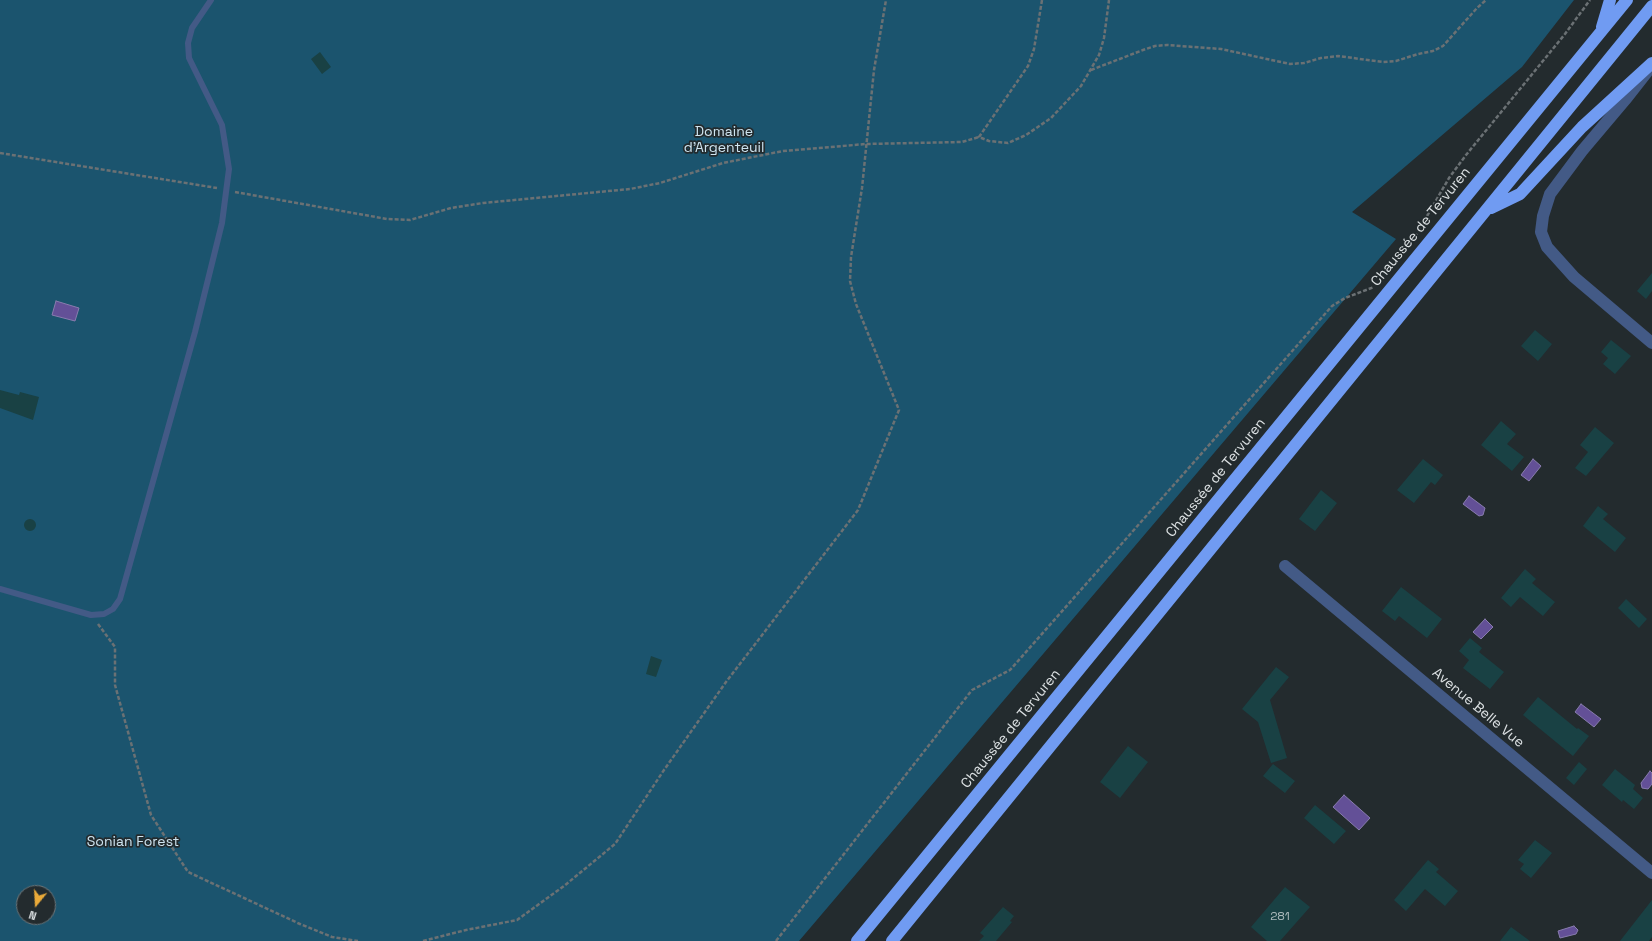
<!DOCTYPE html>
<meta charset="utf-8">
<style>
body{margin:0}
#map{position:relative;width:1652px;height:941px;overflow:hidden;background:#232b2e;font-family:"Space Grotesk",sans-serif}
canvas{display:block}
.north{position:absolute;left:16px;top:885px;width:40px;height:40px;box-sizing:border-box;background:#232b2e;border:1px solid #6d7477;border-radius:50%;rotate:198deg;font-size:11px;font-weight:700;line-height:16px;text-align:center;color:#dde2e4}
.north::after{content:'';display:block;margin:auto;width:14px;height:18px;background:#eaaa39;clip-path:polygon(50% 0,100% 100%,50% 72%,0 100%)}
</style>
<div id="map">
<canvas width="1652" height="941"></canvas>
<div class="north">N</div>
</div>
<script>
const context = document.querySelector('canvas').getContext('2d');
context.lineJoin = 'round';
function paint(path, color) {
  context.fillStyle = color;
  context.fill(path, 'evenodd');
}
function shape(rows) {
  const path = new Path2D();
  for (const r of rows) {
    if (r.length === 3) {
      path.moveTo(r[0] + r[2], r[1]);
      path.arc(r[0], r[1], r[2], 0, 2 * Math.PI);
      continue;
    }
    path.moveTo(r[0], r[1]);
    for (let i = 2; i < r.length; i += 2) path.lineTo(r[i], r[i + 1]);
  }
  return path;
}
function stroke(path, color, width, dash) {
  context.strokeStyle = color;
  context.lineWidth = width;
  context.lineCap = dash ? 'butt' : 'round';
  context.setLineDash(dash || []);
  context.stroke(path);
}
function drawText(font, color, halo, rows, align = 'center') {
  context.font = font + ' "Space Grotesk",sans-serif';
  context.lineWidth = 3.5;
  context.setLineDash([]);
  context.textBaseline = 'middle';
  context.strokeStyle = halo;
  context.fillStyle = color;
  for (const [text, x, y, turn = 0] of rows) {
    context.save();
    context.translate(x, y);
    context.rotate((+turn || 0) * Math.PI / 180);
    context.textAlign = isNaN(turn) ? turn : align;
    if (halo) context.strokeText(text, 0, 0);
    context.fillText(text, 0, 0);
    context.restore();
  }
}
paint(shape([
 [0,0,1574,0,1522,67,1352,212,1396,239,799,941,0,941],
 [24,893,48,893,48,917,24,917]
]), '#1b546e');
const water = shape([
 [56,301,79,308,75,321,52,315,56,301],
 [1533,459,1541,466,1529,481,1521,475,1533,459],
 [1469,496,1485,508,1483,515,1479,516,1463,504,1469,496],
 [1485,619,1493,627,1481,639,1473,632,1485,619],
 [1581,704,1601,719,1594,727,1575,712,1581,704],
 [1650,771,1652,773,1652,784,1648,789,1642,788,1641,783,1650,771],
 [1344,795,1370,818,1359,830,1333,807,1344,795],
 [1574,926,1578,930,1576,934,1560,938,1558,931,1574,926]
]);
paint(water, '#635097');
stroke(water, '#887cae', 1);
paint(shape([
 [320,52,331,67,322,74,311,59],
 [1652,273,1652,291,1646,299,1637,291],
 [1535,330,1552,344,1538,361,1521,346],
 [1611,340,1631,356,1615,374,1603,364,1608,358,1601,352],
 [0,390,19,395,20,392,39,397,33,420,0,408],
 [1501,421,1516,434,1507,444,1524,457,1512,471,1481,445],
 [1595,427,1614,443,1586,476,1575,468,1588,452,1580,445],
 [1423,459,1443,475,1435,485,1431,482,1414,503,1397,490],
 [1321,490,1337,503,1315,531,1299,519],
 [1598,506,1608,514,1603,519,1626,538,1615,552,1583,526],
 [30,525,6],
 [1525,569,1536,579,1532,583,1555,602,1543,616,1520,597,1511,607,1501,598],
 [1401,587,1442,619,1427,638,1399,616,1395,621,1382,611],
 [1626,599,1647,619,1639,628,1618,608],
 [1470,638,1482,648,1479,652,1504,672,1490,689,1463,668,1469,660,1459,651],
 [651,656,662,660,656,677,646,674],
 [1276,667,1289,677,1270,700,1287,758,1271,763,1258,722,1242,709],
 [1538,697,1577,729,1578,728,1589,736,1573,756,1523,715],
 [1128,746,1148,762,1120,798,1100,782],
 [1579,762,1587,769,1574,785,1566,778],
 [1273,764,1295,781,1285,793,1263,776],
 [1615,769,1635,785,1633,789,1643,798,1634,809,1623,800,1622,802,1602,785],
 [1315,805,1346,831,1334,844,1304,818],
 [1535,840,1552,853,1531,878,1520,869,1524,864,1518,860],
 [1428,860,1439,869,1436,872,1458,891,1445,906,1425,889,1406,911,1394,900],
 [1285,887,1310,907,1280,941,1267,941,1251,927],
 [1652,900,1652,937,1649,941,1620,941],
 [1003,907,1014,916,1010,921,1012,922,996,941,979,941,984,936,980,933],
 [1511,927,1530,941,1500,941]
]), '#194144');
stroke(shape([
 [1042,0,1034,49,1028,66,979,137,989,141,1008,143,1026,135,1051,118,1081,86,1099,55,1104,38,1109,0],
 [1091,70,1143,50,1155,46,1167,45,1221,49,1290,64,1304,63,1321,58,1338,56,1383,62,1396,61,1418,54,1433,51,1443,46,1477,8,1486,0],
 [0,153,217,188],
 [235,192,387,219,410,220,451,208,483,203,630,189,660,183,723,163,783,151,866,144,962,142,979,137],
 [1415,237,1449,178,1466,155,1565,34,1590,0],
 [98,624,115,647,115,685,151,815,188,872,300,924,332,937,358,941],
 [423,941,466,930,517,920,564,886,615,844,664,770,726,682,858,510,899,410,856,304,850,281,851,257,862,188,874,70,886,0],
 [776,941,972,690,1010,670,1332,306,1345,298,1374,287]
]), '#6b7174', 2.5, [4, 2]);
stroke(shape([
 [0,589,91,615,104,614,113,609,120,599,195,332,222,223,229,169,222,125,189,58,188,43,192,28,211,0]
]), '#435a86', 6);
stroke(shape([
 [1647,72,1625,100,1582,151,1550,194,1543,216,1541,232,1547,247,1574,277,1652,343],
 [1285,566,1652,873]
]), '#435a86', 12);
stroke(shape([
 [1602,27,1610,0],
 [1491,208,1520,194,1582,127,1652,63],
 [857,941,1627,0],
 [892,941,1652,6]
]), '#709bf2', 12);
drawText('12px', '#acbabc', null, [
 ["281",1280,917]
]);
drawText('14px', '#cee4f0', '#232b2e', [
 ["Domaine",724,132],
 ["d'Argenteuil",724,148],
 ["Sonian Forest",133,842]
]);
drawText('14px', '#dde2e4', '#232b2e', [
 ["Chaussée de Tervuren",1421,227,-51],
 ["Chaussée de Tervuren",1216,478,-51],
 ["Avenue Belle Vue",1478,708,40],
 ["Chaussée de Tervuren",1011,729,-51]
]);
</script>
